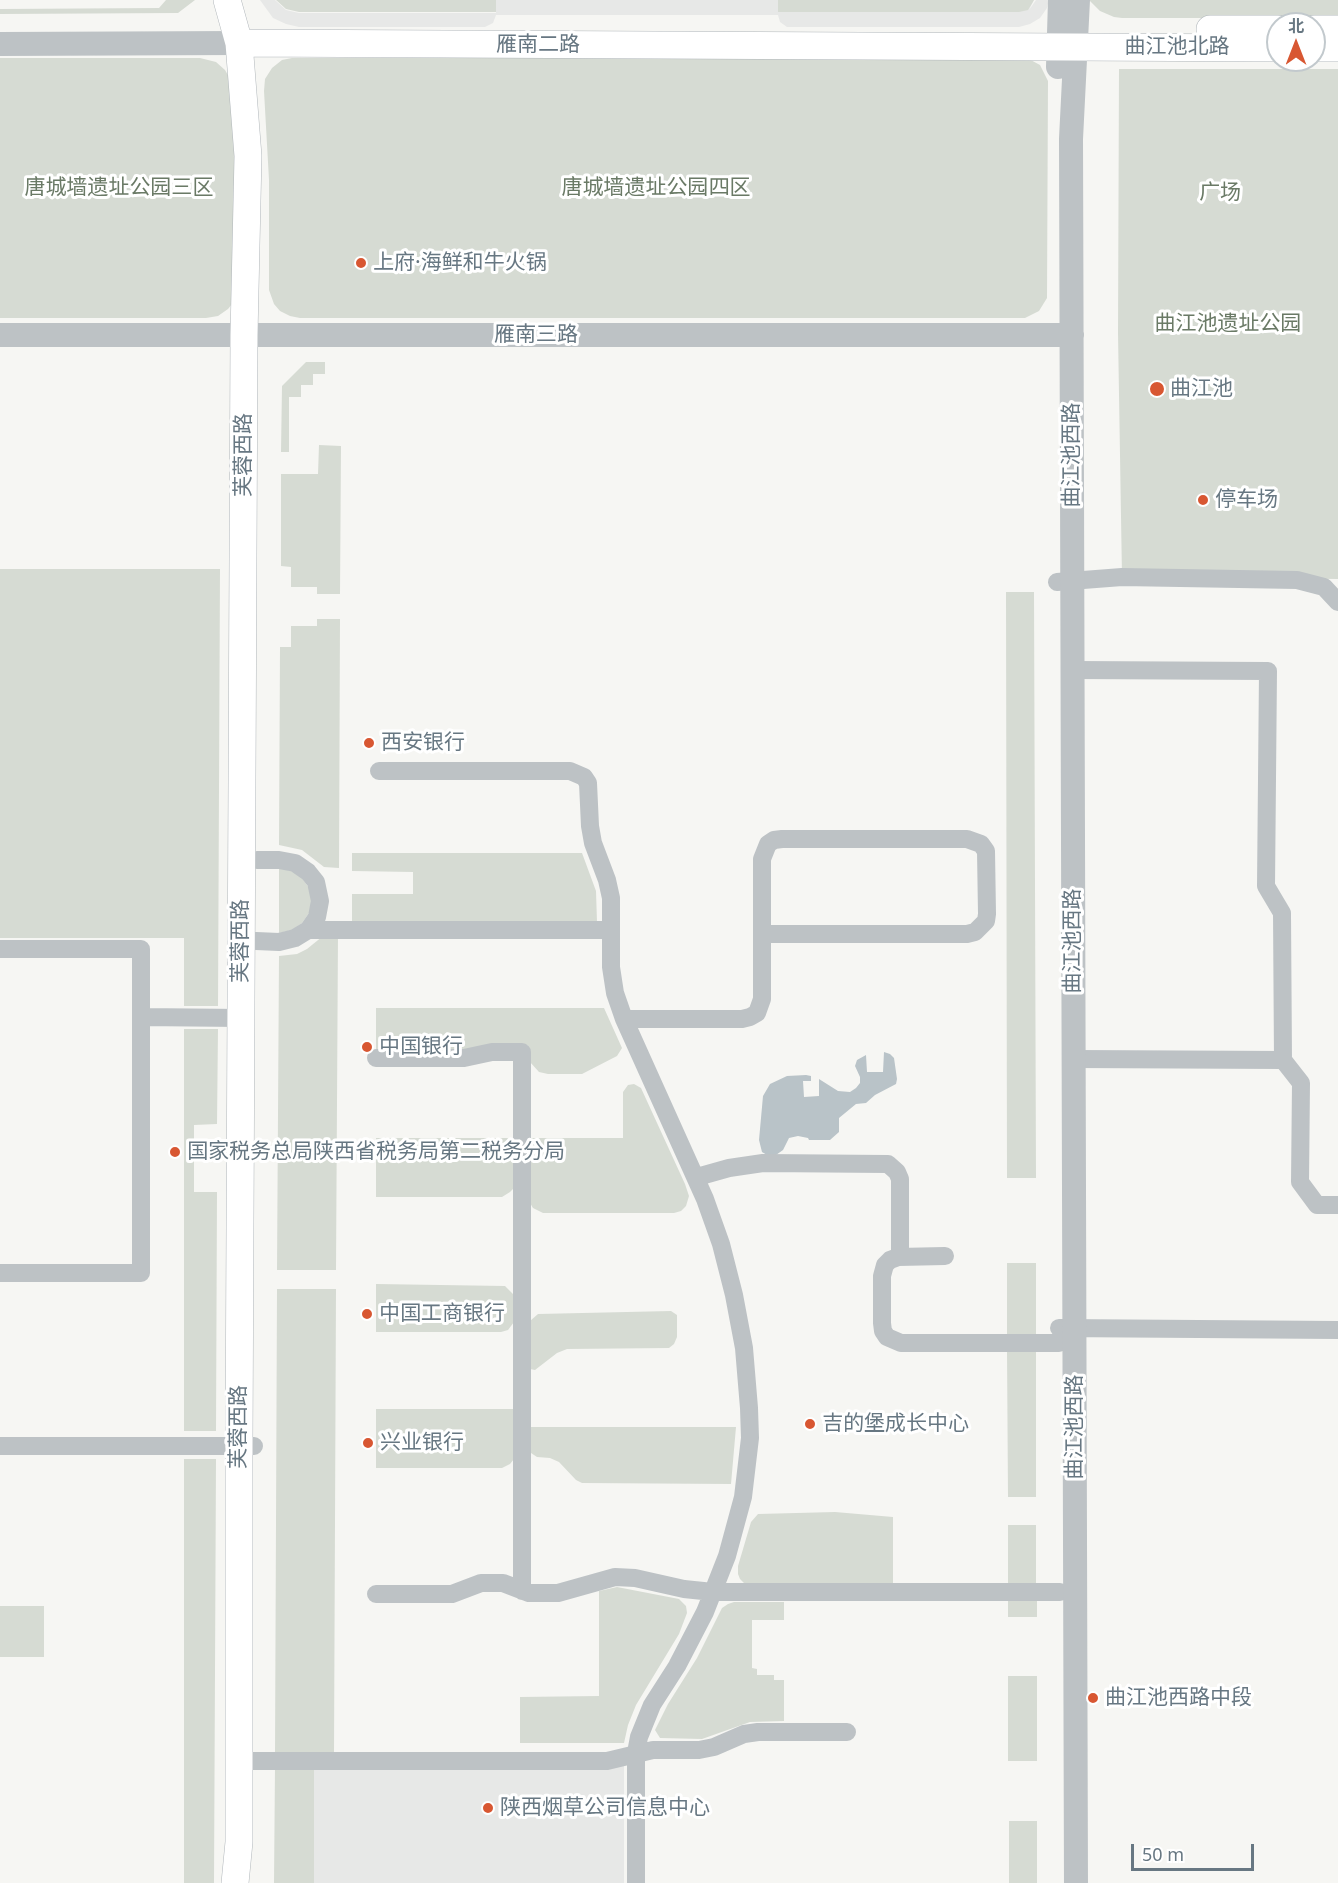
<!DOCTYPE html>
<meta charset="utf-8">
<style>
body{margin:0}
#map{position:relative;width:1338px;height:1883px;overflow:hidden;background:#f6f6f3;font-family:"Noto Sans","Noto Sans SC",sans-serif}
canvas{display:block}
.north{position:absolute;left:1266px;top:12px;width:60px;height:60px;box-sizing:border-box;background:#fff;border:2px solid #c2c9cd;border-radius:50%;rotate:0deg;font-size:16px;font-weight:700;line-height:24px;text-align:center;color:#677782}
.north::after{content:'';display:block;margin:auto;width:21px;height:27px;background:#d85732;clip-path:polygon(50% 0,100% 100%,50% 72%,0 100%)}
.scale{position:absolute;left:1131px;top:1844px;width:123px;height:27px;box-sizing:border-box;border:3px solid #677782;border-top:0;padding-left:8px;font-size:18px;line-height:21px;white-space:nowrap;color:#677782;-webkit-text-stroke:4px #fff;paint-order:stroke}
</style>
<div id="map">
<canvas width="1338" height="1883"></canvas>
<div class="north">北</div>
<div class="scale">50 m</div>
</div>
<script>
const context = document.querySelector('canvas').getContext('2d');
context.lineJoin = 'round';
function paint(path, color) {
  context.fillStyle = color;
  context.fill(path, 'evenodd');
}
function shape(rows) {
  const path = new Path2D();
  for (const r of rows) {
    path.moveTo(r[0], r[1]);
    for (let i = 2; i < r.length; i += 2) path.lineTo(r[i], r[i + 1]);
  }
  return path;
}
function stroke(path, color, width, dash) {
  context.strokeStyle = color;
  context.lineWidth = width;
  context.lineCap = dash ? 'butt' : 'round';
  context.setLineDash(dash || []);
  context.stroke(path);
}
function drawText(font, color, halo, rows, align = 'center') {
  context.font = font + ' "Noto Sans","Noto Sans SC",sans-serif';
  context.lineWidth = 6;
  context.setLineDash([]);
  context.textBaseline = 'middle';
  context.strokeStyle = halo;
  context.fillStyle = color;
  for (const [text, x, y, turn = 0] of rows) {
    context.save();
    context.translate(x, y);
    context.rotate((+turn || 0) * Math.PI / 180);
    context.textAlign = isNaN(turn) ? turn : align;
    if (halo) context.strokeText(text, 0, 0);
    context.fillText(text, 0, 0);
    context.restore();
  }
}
paint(shape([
 [260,0,275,0,286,10,299,13,496,13,496,0,1034,0,1029,10,1036,0,1049,0,1047,8,1040,18,1030,24,1019,27,787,27,780,22,778,15,496,15,493,23,485,27,299,27,286,24,273,18],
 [624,1753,624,1883,314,1883,314,1768]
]), '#e7e8e7');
paint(shape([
 [166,0,195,0,178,13,0,14,0,9,159,8],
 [276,0,496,0,496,12,299,12,286,9],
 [778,0,1034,0,1028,10,1019,12,778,12],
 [1089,0,1338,0,1338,18,1122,18,1114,17,1100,11],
 [0,58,200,58,216,62,225,70,229,77,235,123,232,304,228,309,218,316,206,318,0,318],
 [292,58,1027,58,1040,65,1048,81,1047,298,1039,311,1025,318,300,318,290,316,280,311,274,304,269,290,269,180,264,91,265,79,272,68,282,60],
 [1119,69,1338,69,1338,579,1122,577,1118,333],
 [306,362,325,362,325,374,313,374,313,385,301,385,301,397,289,397,289,452,281,452,282,386],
 [319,445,341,446,340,594,317,594,317,587,291,587,291,567,281,566,281,474,318,474],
 [0,569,220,569,218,1006,184,1006,184,938,0,938],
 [1006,592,1034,592,1036,1178,1007,1178],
 [317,619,340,619,339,868,324,867,302,850,279,845,280,647,291,647,291,626,317,626],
 [352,853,582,853,596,891,597,922,352,922,352,894,413,894,413,872,352,871],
 [279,868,292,871,302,878,309,888,312,901,309,913,302,923,292,930,279,933],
 [338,934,336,1270,277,1270,279,956,297,954,307,949,323,936],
 [376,1008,604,1008,622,1048,617,1056,582,1074,548,1074,539,1072,530,1062,528,1045,489,1045,469,1050,376,1051],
 [184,1029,218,1029,217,1124,194,1125,194,1192,217,1192,216,1431,184,1431],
 [634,1084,641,1088,685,1184,689,1196,686,1206,681,1211,674,1213,543,1213,533,1208,530,1203,528,1138,623,1138,623,1092,628,1085],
 [376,1138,515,1138,514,1188,510,1192,502,1197,376,1197],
 [1007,1263,1036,1263,1036,1338,1007,1338],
 [376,1284,505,1286,514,1295,514,1322,508,1330,501,1332,376,1332],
 [277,1289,336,1289,334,1753,275,1753],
 [671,1311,677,1315,677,1337,674,1344,669,1348,567,1349,557,1353,535,1370,530,1369,530,1321,538,1314],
 [1007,1351,1036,1351,1036,1497,1008,1497],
 [376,1409,515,1409,514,1459,510,1464,502,1468,376,1468],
 [528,1427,736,1427,731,1484,582,1483,576,1480,559,1462,550,1458,537,1457,531,1453],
 [184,1459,216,1459,214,1883,184,1883],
 [835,1512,893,1517,893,1585,745,1584,740,1579,738,1574,738,1566,751,1522,758,1514],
 [1008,1525,1036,1525,1036,1587,1008,1587],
 [617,1587,679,1599,686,1606,687,1613,679,1634,636,1705,628,1725,624,1743,520,1743,520,1697,599,1696,599,1591],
 [1008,1600,1037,1600,1037,1617,1008,1617],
 [734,1602,784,1602,784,1620,752,1620,752,1668,757,1669,757,1675,774,1675,774,1680,784,1680,784,1721,750,1722,702,1739,660,1738,655,1730,668,1704,697,1658,722,1608,728,1604],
 [0,1606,44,1606,44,1657,0,1657],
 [1008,1676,1037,1676,1037,1761,1008,1761],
 [275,1767,314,1767,314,1883,274,1883],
 [1009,1821,1037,1821,1037,1883,1009,1883]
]), '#d6dbd3');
paint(shape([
 [884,1052,890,1054,894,1058,897,1079,896,1084,875,1095,866,1103,856,1104,839,1118,839,1132,830,1140,809,1140,808,1138,798,1136,789,1138,783,1150,776,1155,767,1155,762,1152,759,1140,763,1096,770,1084,787,1076,806,1075,811,1076,811,1081,803,1081,804,1097,819,1096,819,1079,838,1091,850,1092,856,1088,860,1083,860,1077,855,1066,857,1060,866,1055,867,1072,883,1072]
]), '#b9c3c8');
const secondary = shape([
 [227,0,239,43,248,156,244,335,239,1446,239,1842,235,1883],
 [1210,29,1278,29],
 [1314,29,1338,29],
 [239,43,1278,48],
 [1314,48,1338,48]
]);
stroke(secondary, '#b0b6ba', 28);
stroke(shape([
 [1057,582,1122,577,1297,580,1324,587,1338,602],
 [1073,670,1268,671,1266,886,1282,913,1283,1060,1301,1083,1300,1182,1317,1205,1338,1205],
 [379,771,570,771,584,777,588,783,590,826,593,843,607,880,611,898,611,967,615,993,624,1019,705,1199,721,1244,734,1295,744,1348,749,1408,750,1438,743,1497,727,1556,705,1612,677,1666,652,1705,639,1737,636,1753,636,1883],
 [308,930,611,930],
 [256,941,279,942,295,938,308,930,317,917,320,901,316,882,308,872,295,863,279,860,257,860],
 [0,949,141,949,141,1273,0,1273],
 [141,1017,241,1018],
 [624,1019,742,1019,750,1017,757,1013,762,999,762,859,768,844,774,840,782,839,967,839,981,844,986,851,987,914,986,921,975,932,967,934,762,934],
 [376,1058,464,1058,492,1052,522,1052,522,1591],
 [1074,1059,1283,1060],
 [697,1177,729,1168,763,1163,888,1164,897,1172,900,1179,900,1256],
 [945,1256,898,1257,890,1260,885,1265,882,1276,882,1323,883,1331,887,1337,901,1343,1059,1343],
 [1059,1328,1338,1330],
 [0,1446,254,1446],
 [376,1594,452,1594,481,1583,503,1583,529,1593,558,1593,615,1577,635,1578,684,1589,713,1592,1060,1592],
 [252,1761,607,1761,653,1750,699,1750,714,1747,744,1734,758,1732,847,1732]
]), '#bdc2c5', 18);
stroke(shape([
 [0,44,239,43],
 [1058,67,1060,0],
 [0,335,1072,335],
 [1076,1883,1071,139,1078,0]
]), '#bdc2c5', 24);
stroke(secondary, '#fff', 27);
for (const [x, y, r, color] of [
 [361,263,6,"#d85732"],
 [1157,389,8,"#d85732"],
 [1203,500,6,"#d85732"],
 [369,743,6,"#d85732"],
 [367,1047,6,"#d85732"],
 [175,1152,6,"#d85732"],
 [367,1314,6,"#d85732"],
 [810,1424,6,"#d85732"],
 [368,1443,6,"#d85732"],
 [1093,1698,6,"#d85732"],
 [488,1808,6,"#d85732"]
]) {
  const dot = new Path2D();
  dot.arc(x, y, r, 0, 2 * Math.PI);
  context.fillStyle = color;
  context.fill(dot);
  stroke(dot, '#fff', 2);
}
drawText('21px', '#677782', '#fff', [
 ["雁南二路",538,45],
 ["曲江池北路",1177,47],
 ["雁南三路",536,335],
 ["芙蓉西路",244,455,-90],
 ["曲江池西路",1072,455,-90],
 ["芙蓉西路",241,941,-90],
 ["曲江池西路",1073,941,-90],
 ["芙蓉西路",239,1427,-90],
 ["曲江池西路",1075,1427,-90]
]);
drawText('21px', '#6a7a66', '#fff', [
 ["唐城墙遗址公园三区",119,188],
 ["唐城墙遗址公园四区",656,188],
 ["广场",1220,193],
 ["曲江池遗址公园",1228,324]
]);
drawText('21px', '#677782', '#fff', [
 ["上府·海鲜和牛火锅",373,263],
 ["曲江池",1170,389],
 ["停车场",1215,500],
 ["西安银行",381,743],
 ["中国银行",379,1047],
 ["国家税务总局陕西省税务局第二税务分局",187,1152],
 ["中国工商银行",379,1314],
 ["吉的堡成长中心",822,1424],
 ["兴业银行",380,1443],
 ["曲江池西路中段",1105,1698],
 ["陕西烟草公司信息中心",500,1808]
], 'left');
</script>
